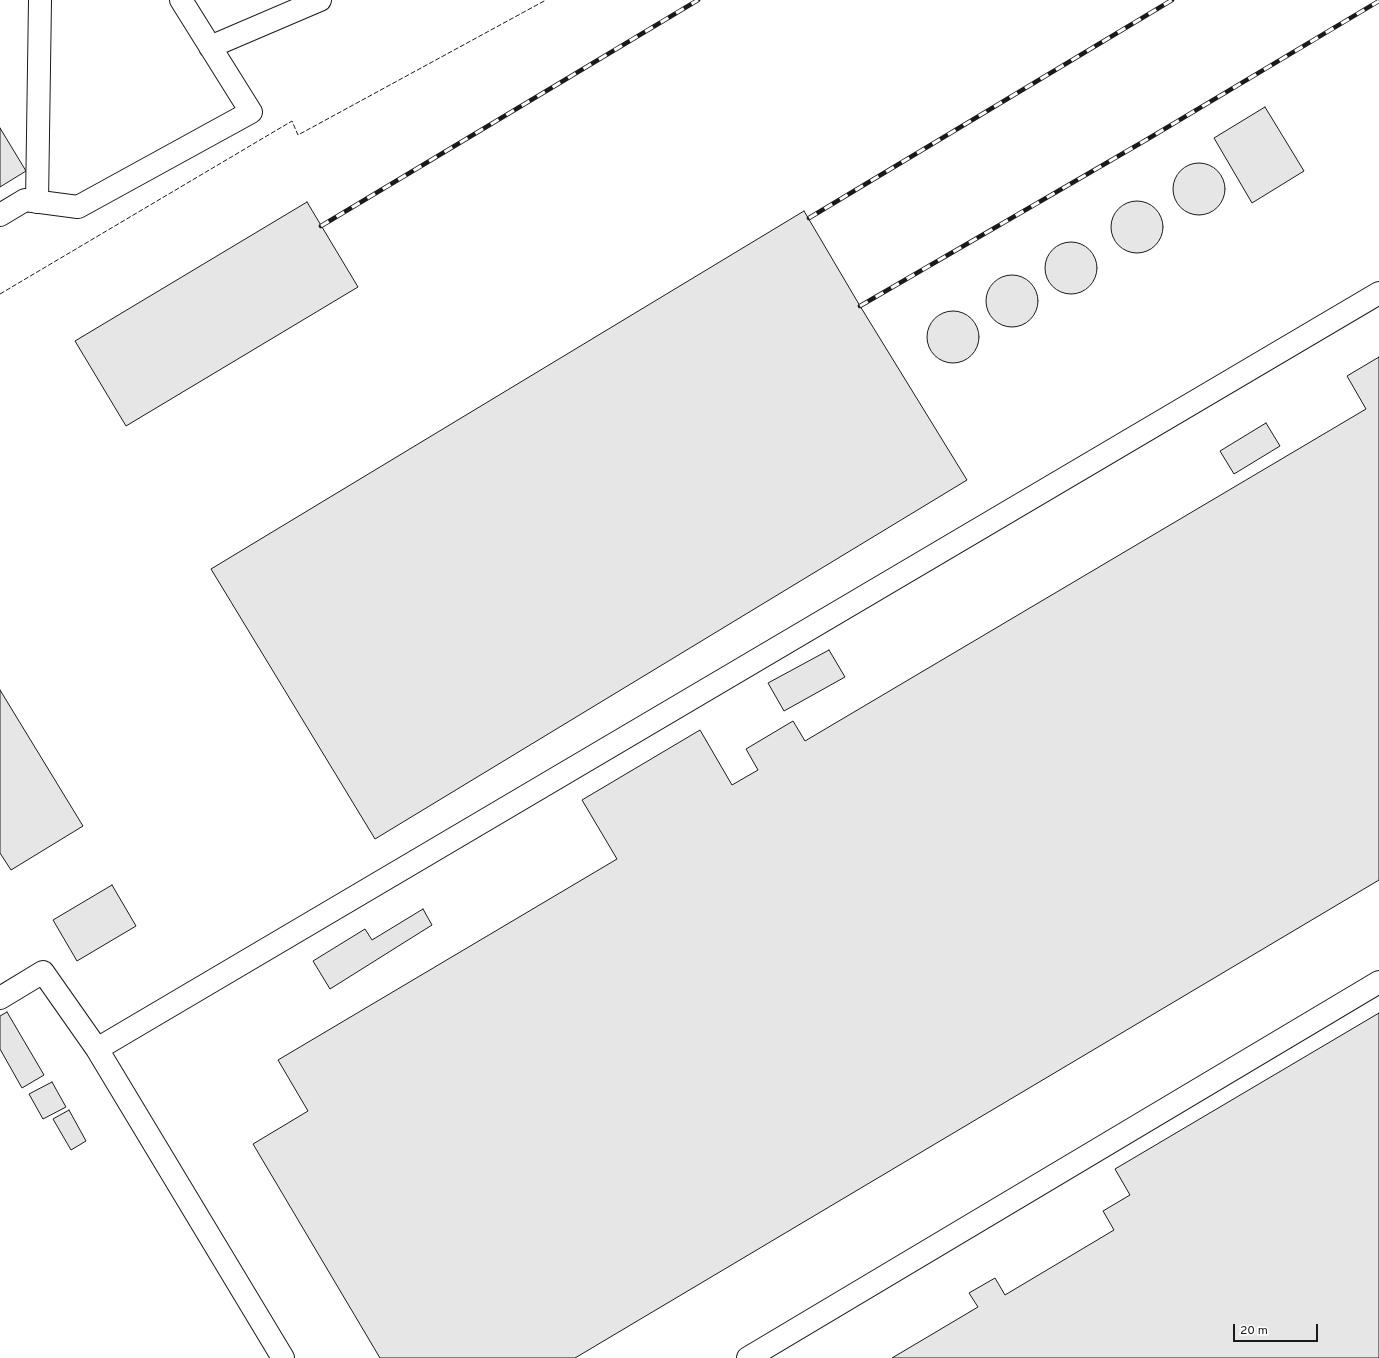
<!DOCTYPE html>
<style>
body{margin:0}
#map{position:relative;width:1379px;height:1358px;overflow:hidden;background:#fff;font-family:Overpass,sans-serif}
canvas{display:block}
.scale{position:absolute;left:1233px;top:1324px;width:85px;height:18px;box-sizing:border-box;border:2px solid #1a1a1a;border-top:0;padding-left:5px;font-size:12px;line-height:14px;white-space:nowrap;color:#1a1a1a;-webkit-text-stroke:3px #fff;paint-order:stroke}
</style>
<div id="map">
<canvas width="1379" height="1358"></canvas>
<div class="scale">20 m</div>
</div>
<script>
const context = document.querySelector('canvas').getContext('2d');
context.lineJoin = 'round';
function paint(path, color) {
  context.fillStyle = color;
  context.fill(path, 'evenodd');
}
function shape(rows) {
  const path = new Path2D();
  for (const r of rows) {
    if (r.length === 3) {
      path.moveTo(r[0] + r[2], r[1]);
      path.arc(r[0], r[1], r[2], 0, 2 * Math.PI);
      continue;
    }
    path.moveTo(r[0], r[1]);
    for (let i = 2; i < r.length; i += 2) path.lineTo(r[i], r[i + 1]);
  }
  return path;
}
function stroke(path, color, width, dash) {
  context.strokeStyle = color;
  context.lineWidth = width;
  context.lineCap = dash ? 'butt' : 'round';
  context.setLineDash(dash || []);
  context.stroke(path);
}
const building = shape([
 [1265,107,1304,171,1252,203,1214,138,1265,107],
 [0,128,26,171,0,187,0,128],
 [1199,189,26],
 [1137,227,26],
 [307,202,358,287,126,426,75,341,307,202],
 [804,211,860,306,967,480,375,839,211,569,804,211],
 [1071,268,26],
 [1012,301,26],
 [953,337,26],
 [1379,357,1379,880,575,1358,380,1358,253,1144,308,1111,278,1060,617,859,582,800,700,730,732,785,758,770,746,749,793,721,805,741,1366,409,1347,376,1379,357],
 [1266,423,1280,446,1234,474,1220,451,1266,423],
 [829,650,845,677,784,711,768,683,829,650],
 [0,690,83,826,11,870,0,853,0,690],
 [112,885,136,926,77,961,53,920,112,885],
 [423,909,432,925,330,989,313,961,365,929,372,940,423,909],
 [7,1012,44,1075,22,1088,0,1049,0,1016,7,1012],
 [1379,1013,1379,1358,892,1358,978,1307,969,1293,995,1278,1005,1295,1114,1230,1103,1211,1130,1195,1115,1169,1379,1013],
 [52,1082,66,1107,43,1119,29,1094,52,1082],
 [69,1110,86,1141,71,1150,53,1119,69,1110]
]);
paint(building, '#e6e6e6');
stroke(building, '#1a1a1a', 1);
const minor = shape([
 [210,47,320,0],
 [37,202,40,0],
 [0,215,25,200,78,207,251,112,181,0],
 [0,998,43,972,97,1049],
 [283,1358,97,1049,1379,293],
 [748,1358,1379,982]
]);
stroke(minor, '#1a1a1a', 24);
stroke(minor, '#fff', 22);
const rail = shape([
 [809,218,1172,0],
 [321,226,698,0],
 [860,306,1146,140,1379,1]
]);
stroke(rail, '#1a1a1a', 4.5);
stroke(rail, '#fff', 3, [9]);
stroke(shape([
 [0,294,292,121,298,135,546,0]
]), '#1a1a1a', 1, [5, 2]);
</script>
